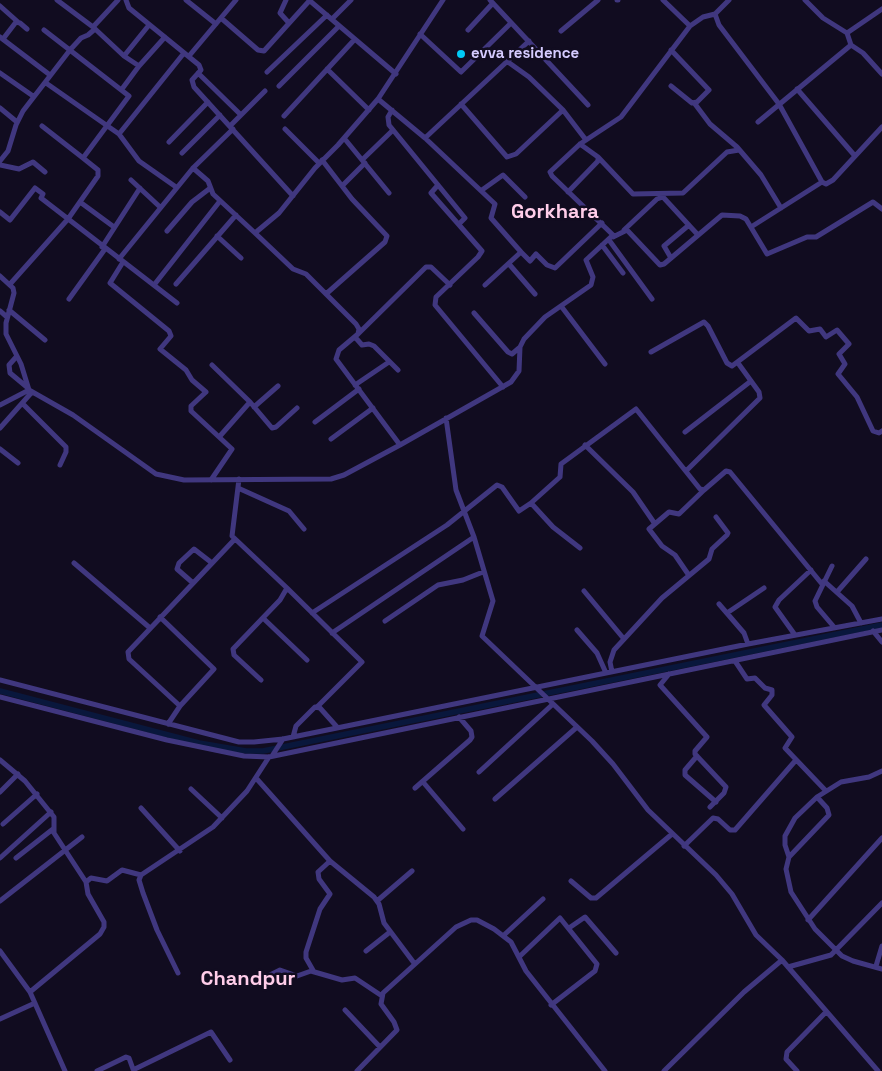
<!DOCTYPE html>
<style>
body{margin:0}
canvas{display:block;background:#110c20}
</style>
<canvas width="882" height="1071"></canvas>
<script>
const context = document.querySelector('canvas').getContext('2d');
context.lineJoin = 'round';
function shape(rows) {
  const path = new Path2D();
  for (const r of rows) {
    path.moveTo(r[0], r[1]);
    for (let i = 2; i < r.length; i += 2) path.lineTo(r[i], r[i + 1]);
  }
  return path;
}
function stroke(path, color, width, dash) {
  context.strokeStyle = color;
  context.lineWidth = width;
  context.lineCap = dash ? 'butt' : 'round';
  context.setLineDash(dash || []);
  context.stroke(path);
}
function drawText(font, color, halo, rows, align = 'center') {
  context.font = font + ' "Space Grotesk",sans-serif';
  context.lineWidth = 5;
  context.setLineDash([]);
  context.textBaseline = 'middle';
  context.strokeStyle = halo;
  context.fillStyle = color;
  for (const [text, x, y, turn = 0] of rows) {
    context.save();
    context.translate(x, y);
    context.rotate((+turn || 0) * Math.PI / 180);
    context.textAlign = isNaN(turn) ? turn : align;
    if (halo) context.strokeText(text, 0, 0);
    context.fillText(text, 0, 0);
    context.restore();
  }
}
stroke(shape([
 [0,691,199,743,246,751,263,751,882,625]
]), '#09173c', 5.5);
stroke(shape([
 [57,0,93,27,124,56],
 [126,0,129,8,199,65,201,70,192,80,194,87,293,196],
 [186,0,216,24],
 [286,0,280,13,289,23],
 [309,0,396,74],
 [443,0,378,99,338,145,315,168,279,213,255,233,293,269,306,274,356,324,359,329,358,334,339,350,336,359,400,445,511,382,519,371,520,347,524,339,545,317,591,285,593,277,586,260,613,235,552,176,550,172,580,144,621,117,690,26,703,17,715,14,729,0],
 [490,0,588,105],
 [617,0,618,0],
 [663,0,690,26],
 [0,6,18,22],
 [715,14,719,25,779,104,822,182,826,184,833,180,882,127],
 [221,18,258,50,264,51,310,0],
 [332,19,351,0],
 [149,25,124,56,139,66,165,37],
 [93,27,118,0],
 [468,30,493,3],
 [561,31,598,0],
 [847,33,882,9],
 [420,34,461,72,511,23],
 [0,37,50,75],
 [3,39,16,22,20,23,27,29],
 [851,45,863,53,882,74],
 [189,56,236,0],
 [508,62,529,77,563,110],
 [327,69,369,110],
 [267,72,327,15],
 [0,73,33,96],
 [198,73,241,115],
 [46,83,119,134,184,53],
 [279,86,339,26],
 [671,86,692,103,697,102,709,90,671,50],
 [122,89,139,66],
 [797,89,855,156],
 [378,99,425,138,495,204,491,218,521,252,485,285],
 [461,104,507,157,516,154,563,110,586,140],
 [695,104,710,124,737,147,761,175,781,208],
 [0,108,17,122],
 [392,110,388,117,389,125,465,218,459,224],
 [284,116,355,39],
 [758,122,851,45,847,33,823,18,805,0],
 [42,126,83,158,129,96,44,30],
 [230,126,265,91],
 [285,129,319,163],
 [119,134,139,161,176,187],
 [344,138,389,193],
 [425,138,529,41],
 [169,142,208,102],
 [182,153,220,115],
 [598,157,633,194,683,193,727,152,739,150],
 [322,160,352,199,387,236,385,242,326,294],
 [362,160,392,131],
 [0,161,8,151,16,125,23,111,70,50,81,38,88,35,95,29],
 [0,165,19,169,33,162,45,172],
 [193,168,208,181,213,194,255,233],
 [131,180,160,207],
 [438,185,431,193,482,251,478,257,436,297,435,305,503,387],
 [342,186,365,163],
 [482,190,503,175,525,197],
 [568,192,598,161,598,157,580,144],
 [80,202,114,227],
 [0,212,10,220,35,188,43,194,41,198,177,303],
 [751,227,822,182],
 [624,230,657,199,663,197,698,235],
 [167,231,192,202,209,189],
 [217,236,241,258],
 [613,237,627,230,660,265,664,264,722,215,740,216,746,219,767,254,807,237,816,237,873,202,882,209],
 [609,240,652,299],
 [602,245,623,273],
 [102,247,140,188],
 [521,252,530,261,536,254,547,265,555,268,602,223],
 [671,258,664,246,689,225],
 [119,259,193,168,233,129],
 [123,262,110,283,169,331,171,336,160,349,186,370,192,380,206,392,191,406,191,411,232,449,211,480],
 [509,264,535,294],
 [0,276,13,288,14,293,6,323,6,334,21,364,29,390],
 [11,283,68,219,98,176,98,170,83,158],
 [176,284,236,215],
 [154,285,220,201],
 [69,299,105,249],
 [561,306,605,364],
 [9,310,45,340],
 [0,311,7,317],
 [474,313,508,352,512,354,519,348],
 [358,334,426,267,431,267,450,285],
 [355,337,362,345,369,344,374,346,398,370],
 [651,352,704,322,708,326,727,363,732,366,796,318,809,331,820,329,826,337,837,330,849,344,839,354,845,364,838,374,857,397,873,431,879,433,882,431],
 [17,356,9,365,10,373,28,388],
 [212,365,250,402,220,436],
 [355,385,389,362],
 [250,402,272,428,276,427,297,408],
 [23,404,66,447,66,452,60,465],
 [0,405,29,390,73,415,156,474,184,480,331,479,344,475,400,445],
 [254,407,278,386],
 [446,418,456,490,474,537,493,601,482,636,592,741,613,764,648,810,716,875,732,894,756,935,782,960,878,1071],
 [315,422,359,389],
 [0,428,32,392],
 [685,432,751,381],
 [331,439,373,408],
 [585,445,633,492,655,524],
 [0,449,18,463],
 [686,471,760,398,759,392,738,363],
 [239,479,232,536,287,588,280,600,233,649,234,655,261,680],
 [238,488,289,511,304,529],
 [531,503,560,477,561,464,636,409,700,489,704,490,726,471,730,472,822,584],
 [74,563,150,628],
 [832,566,815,601,817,607,834,627],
 [688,574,675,555,662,546,649,529,669,512,679,514,704,490],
 [824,581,852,606,861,623],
 [193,583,177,569,179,563,194,549,212,563],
 [287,588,362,662,317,707],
 [584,591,624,639],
 [837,592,866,559],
 [719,604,744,633,748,644],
 [312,613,447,525,497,485,502,487,519,511,531,503,553,527,580,548],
 [727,613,764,588],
 [160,617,214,669,180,706,168,724],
 [263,618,307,660],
 [385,621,438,585,463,580,483,572],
 [577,630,597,653,606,673],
 [873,631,882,642],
 [332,633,474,537],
 [795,635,775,607,779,600,811,570],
 [735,661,747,679,755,678,765,688,772,690,772,695,764,705,792,737,785,748,826,791],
 [612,672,610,662,614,650,662,598,709,559,712,549,727,535,728,533,716,517],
 [669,674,660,685,707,737,695,751,695,754,726,787,724,793,710,807],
 [0,680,239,742,254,742,283,739,748,644,882,619],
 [0,697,167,740,244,756,269,757,882,630],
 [180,706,129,659,128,652,234,540],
 [293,737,296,726,315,707,320,708,337,727],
 [272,756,283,739],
 [697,756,685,770,685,775,716,802],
 [0,760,25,781,54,817,54,833,86,882,88,894,104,922,104,927,100,934,30,992],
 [479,772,553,704],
 [256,778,330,861,374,897,379,904,384,923,414,963],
 [423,782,463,829],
 [415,788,470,740,472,737,471,731,459,717],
 [191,789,222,818],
 [0,792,18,774],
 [817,797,827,808,829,815,789,857,786,869,791,892,815,929,842,956,853,961,882,969],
 [495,799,577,727],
 [141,808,180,851],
 [3,824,37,794],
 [684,846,713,818,718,819,730,830,735,830,796,760],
 [789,857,785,845,785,836,795,818,817,797,841,782,869,777,882,771],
 [0,858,51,812],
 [16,858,53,829],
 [571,881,591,898,596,898,672,834],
 [86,882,91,878,107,881,122,870,141,875],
 [0,901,82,837],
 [377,901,412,871],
 [808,920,882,838],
 [569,928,585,917,616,953],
 [504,935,543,899],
 [0,951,30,992,65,1071],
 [366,951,390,932],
 [519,957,560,918,597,964,595,971,551,1005],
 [876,966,882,946],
 [788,967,831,955,882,903],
 [314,972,306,958,306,952,320,909,330,894,319,879,318,872,330,861],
 [178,973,157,930,143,893,139,880,141,875,213,827,247,791,269,757],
 [252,984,280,970,297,976,311,971,342,980,355,978,382,996],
 [345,1010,380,1047],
 [0,1019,35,1003],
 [97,1071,126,1057,129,1058,133,1069,135,1069,211,1032,230,1060],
 [357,1071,397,1030,394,1022,381,1004,383,993,456,927,471,920,477,920,494,929,511,942,526,971,605,1071],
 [664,1071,744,992,782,960],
 [797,1071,786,1059,787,1052,826,1012]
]), '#40377f', 5);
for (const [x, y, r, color] of [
 [461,54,5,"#00caf6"]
]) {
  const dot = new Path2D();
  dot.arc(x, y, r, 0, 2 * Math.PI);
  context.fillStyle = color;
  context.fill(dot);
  stroke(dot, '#110c20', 2);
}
drawText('bold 15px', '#d5cbff', '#110c20', [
 ["evva residence",471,54]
], 'left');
drawText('bold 20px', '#ffcde9', '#110c20', [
 ["Gorkhara",555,213],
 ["Chandpur",248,980]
]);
</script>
